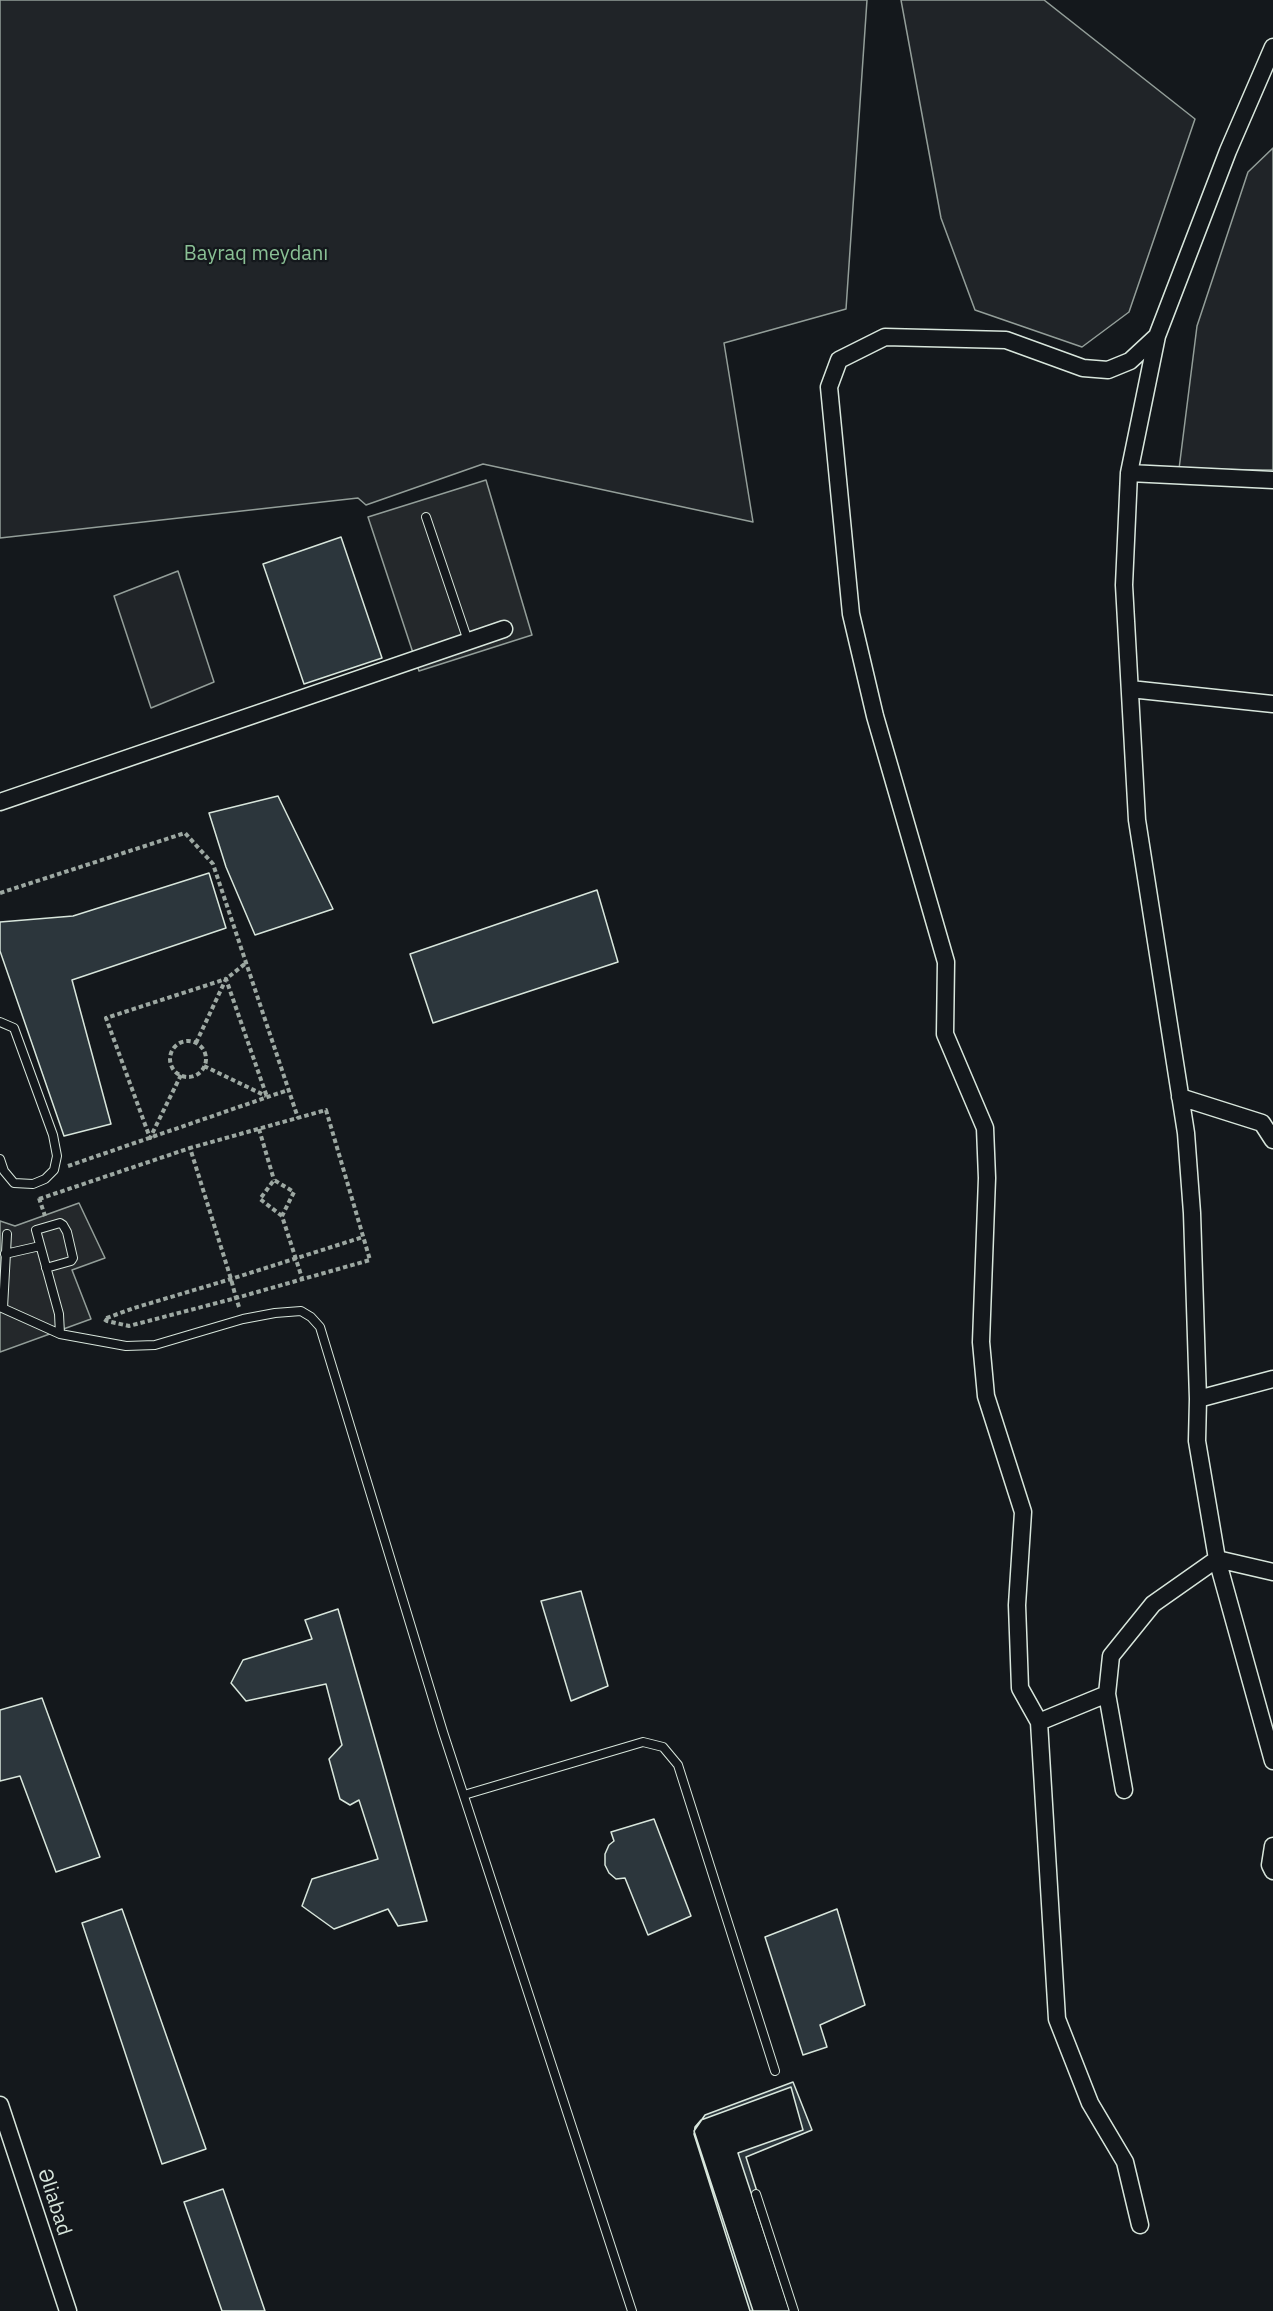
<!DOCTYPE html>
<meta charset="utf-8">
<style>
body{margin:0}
canvas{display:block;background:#14181c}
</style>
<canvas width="1273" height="2311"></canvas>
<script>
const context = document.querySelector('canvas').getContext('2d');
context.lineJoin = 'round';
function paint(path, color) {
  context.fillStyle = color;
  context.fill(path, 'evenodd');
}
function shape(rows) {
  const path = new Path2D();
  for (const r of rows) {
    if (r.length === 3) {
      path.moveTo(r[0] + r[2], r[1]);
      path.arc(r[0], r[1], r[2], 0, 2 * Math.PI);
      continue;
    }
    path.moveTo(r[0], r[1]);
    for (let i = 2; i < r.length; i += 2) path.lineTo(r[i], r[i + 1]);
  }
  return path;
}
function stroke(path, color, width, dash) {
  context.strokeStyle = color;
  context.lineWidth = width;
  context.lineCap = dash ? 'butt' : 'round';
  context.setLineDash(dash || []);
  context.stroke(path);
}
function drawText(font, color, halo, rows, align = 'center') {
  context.font = font + ' "IBM Plex Sans",sans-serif';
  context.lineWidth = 4.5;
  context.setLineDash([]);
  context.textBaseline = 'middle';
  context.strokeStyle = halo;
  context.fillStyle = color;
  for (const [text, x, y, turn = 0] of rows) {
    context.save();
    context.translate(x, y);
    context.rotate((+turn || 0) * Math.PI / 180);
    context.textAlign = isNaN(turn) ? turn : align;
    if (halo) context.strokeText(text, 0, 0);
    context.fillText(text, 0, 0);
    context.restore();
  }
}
const green = shape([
 [0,0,867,0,846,309,724,343,753,522,483,464,366,505,358,498,0,538,0,0],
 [901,0,1044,0,1195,119,1129,312,1082,347,975,310,941,218,901,0],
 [1273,148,1273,470,1179,469,1197,326,1248,172,1273,148],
 [178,571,214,682,151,708,114,596,178,571]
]);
paint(green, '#202428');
stroke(green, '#939e99', 1.5);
const parking = shape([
 [486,480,532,635,419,671,368,517,486,480],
 [79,1203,105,1258,72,1270,91,1319,0,1352,0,1221,15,1226,79,1203]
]);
paint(parking, '#24282b');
stroke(parking, '#939e99', 1.5);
const building = shape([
 [341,537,382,658,304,684,263,564,341,537],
 [278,796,333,909,255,935,226,867,209,813,278,796],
 [209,873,226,928,72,980,111,1124,64,1136,0,951,0,922,73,916,209,873],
 [597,890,618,962,433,1023,410,954,597,890],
 [581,1591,608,1686,571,1701,541,1601,581,1591],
 [338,1609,427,1921,398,1926,388,1909,334,1929,302,1906,312,1879,378,1859,359,1800,350,1805,340,1799,329,1759,342,1745,326,1684,246,1701,231,1683,243,1660,312,1639,305,1620,338,1609],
 [42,1698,100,1857,56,1872,20,1776,0,1781,0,1710,42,1698],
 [654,1819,691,1916,648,1935,625,1878,616,1879,609,1873,605,1865,605,1854,609,1845,614,1841,611,1832,654,1819],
 [122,1909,206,2149,162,2164,82,1923,122,1909],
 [837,1909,865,2005,820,2025,827,2047,803,2055,765,1937,837,1909],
 [793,2082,812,2130,746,2157,795,2311,753,2311,694,2131,705,2115,793,2082],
 [791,2087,803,2130,738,2153,790,2311,750,2311,694,2134,695,2127,701,2120,791,2087],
 [223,2189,265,2311,222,2311,184,2202,223,2189]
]);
paint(building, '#2c363c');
stroke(building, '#d8e6dc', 1.5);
const lane = shape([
 [426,517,468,641],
 [0,1022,14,1028,53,1135,57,1156,54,1170,45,1179,33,1184,14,1183,4,1171,0,1159],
 [5,1254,40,1246],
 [46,1268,71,1261,73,1258,67,1232,63,1225,60,1223,36,1230,59,1314,60,1334],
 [0,1307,60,1334,126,1346,155,1345,243,1319,275,1313,301,1311,311,1317,320,1327,443,1732,632,2311],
 [3,1308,7,1234],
 [464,1795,643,1742,663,1747,678,1765,775,2071],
 [756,2194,794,2311]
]);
const street = shape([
 [1273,47,1228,151,1157,336,1129,473,1124,585,1137,820,1186,1133,1192,1213,1198,1399,1197,1441,1217,1559,1273,1761],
 [1129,473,1273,480],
 [1130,689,1273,704],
 [0,802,504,629],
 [1180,1097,1262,1123,1273,1140],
 [1198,1399,1273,1379],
 [1039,1722,1107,1694],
 [1124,1790,1107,1694,1111,1656,1153,1604,1217,1559,1273,1572],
 [1273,1846,1270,1865,1273,1871],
 [0,2105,68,2311],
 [1140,2225,1125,2162,1090,2103,1057,2019,1039,1722,1020,1688,1017,1605,1023,1512,986,1396,981,1342,987,1178,985,1128,945,1034,946,962,875,716,851,614,829,387,839,360,885,337,1006,340,1083,368,1108,370,1130,361,1157,336]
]);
stroke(lane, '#d8e6dc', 10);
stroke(street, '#d8e6dc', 19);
stroke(shape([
 [0,893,185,833,213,864,298,1118],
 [188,1059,18],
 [196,1043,226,979,246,963],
 [204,1066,266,1096],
 [181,1075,150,1138,106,1018,226,979,267,1097],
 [259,1129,274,1180],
 [68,1166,288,1090],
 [39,1198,45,1216],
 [39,1199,190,1148],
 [282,1216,260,1199,274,1180,294,1192,282,1216,302,1278],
 [239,1307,236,1298,231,1279,190,1148,326,1110,370,1260,236,1298,129,1326,107,1321,104,1319,134,1308,231,1279,363,1237]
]), '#9da8a2', 4, [4.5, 3]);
stroke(lane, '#14181c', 8);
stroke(street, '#14181c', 16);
drawText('20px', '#8ac095', '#14181c', [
 ["Bayraq meydanı",256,254]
]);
drawText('20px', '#d8e6dc', '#14181c', [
 ["Əliabad",54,2202,72]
]);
</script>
